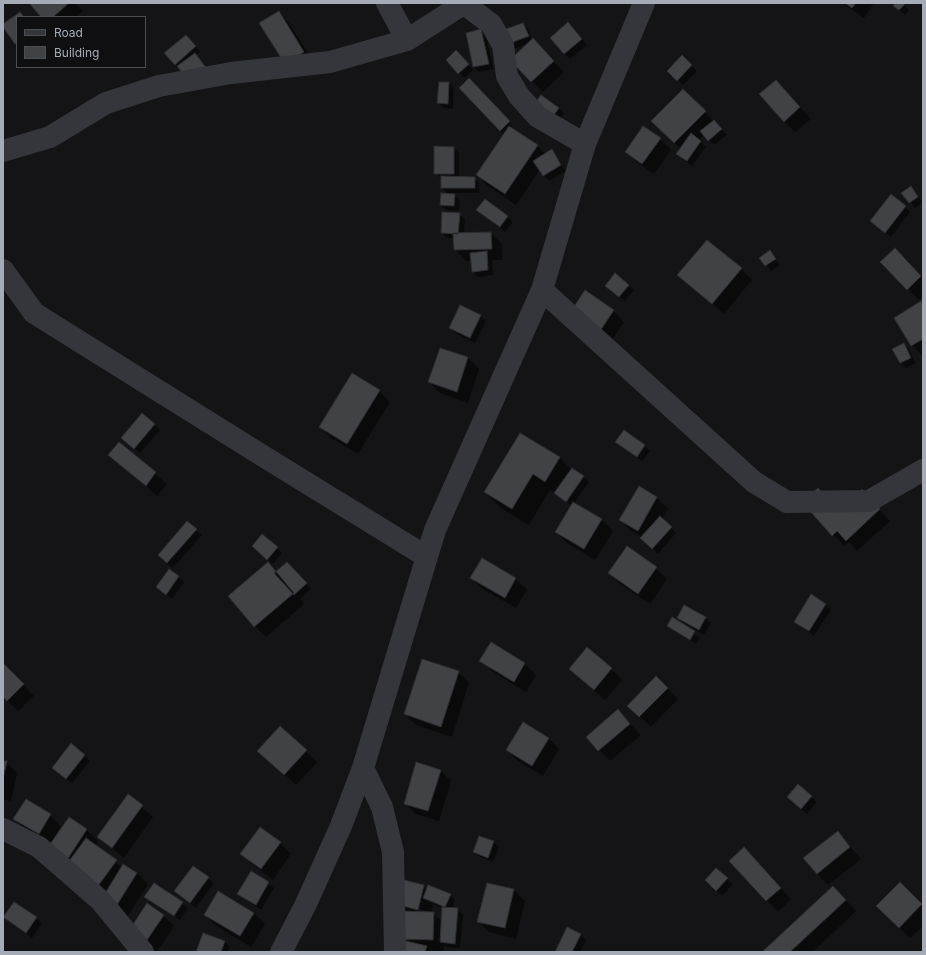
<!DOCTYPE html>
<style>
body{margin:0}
#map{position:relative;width:926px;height:955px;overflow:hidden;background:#141416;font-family:Inter,sans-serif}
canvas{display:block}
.frame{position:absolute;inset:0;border:4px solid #a5acb7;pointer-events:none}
.legend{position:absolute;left:16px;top:16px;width:130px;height:52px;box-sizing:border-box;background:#0f0f11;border:1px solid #4b4e53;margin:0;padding:5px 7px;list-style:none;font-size:12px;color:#a5acb7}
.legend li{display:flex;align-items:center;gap:8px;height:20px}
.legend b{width:20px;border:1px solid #4b4e53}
</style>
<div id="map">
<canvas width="926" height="955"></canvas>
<div class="frame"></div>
<ul class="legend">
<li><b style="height:5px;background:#35363b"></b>Road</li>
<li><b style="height:11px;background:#404246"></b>Building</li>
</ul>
</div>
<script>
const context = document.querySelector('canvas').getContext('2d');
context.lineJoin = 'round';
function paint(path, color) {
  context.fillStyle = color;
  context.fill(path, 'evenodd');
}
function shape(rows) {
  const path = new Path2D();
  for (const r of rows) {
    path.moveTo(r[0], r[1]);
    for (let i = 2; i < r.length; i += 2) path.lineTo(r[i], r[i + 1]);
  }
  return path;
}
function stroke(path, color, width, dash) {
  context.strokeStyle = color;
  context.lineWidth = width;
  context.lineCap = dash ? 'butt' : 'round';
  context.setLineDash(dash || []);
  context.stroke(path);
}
paint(shape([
 [31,3,75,3,83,11,76,17,42,17],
 [842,3,874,3,864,18],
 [897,3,902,3,909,10,905,15,895,6],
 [278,12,289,23,314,63,297,74],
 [523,24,528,29,532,40,564,72,543,92,511,60,529,43,514,49,504,31],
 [574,29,587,45,570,59,564,54],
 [481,30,486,36,494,69,479,72,474,67],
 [191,41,200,52,196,55,215,78,198,91,175,64],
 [456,52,473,70,464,78,447,60],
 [682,57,697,71,683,85,668,71],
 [776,81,811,119,795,132,784,121],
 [449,83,454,89,453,109,444,108,438,103],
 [460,88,480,90,519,134,537,146,546,154,552,151,566,171,549,181,540,169,516,205,488,186,477,175,504,135],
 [683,90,727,135,714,145,704,135,699,140,706,147,692,166,677,154,681,149,653,121],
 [559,108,564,114,550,133,533,121],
 [660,139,671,150,654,174,637,162,626,151],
 [454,148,459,153,459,177,474,178,479,183,479,193,453,193,460,200,459,211,446,210,441,205,448,194,442,188,442,179,435,173],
 [911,188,923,202,915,208,910,202],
 [905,207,910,212,891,237,872,221],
 [478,210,507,217,513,222,505,232],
 [459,214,465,219,464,233,491,233,502,244,502,260,492,260,493,275,478,277,473,271,472,261,466,261,455,250,454,238,447,238,442,233],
 [770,252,780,265,771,271,761,258],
 [906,261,923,279,923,296,919,300,882,262],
 [741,269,752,280,724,314,679,275],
 [628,285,634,290,625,301,612,291],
 [923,305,923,356,912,345],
 [613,311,624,322,609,344,581,325],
 [480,316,486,321,475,343,455,333,450,328],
 [904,344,909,350,916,363,906,368,901,363],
 [440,349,468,358,479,369,468,403,440,393,429,382],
 [379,391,390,402,358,454,331,438,320,427],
 [154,425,160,430,140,453,128,443],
 [520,434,560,458,572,470,589,482,574,503,602,520,613,531,595,560,567,543,556,532,572,506,556,494,550,490,529,525,502,509,485,492],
 [616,442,644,445,650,451,642,461],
 [119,443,167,484,157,496,110,455],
 [639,488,657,498,668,509,662,519,676,533,658,554,642,537,631,531,620,520],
 [829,500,873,502,890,521,857,551,849,542,844,546,804,502],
 [188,523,202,535,173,568,164,560],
 [277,548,282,553,273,564,258,551],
 [627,548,656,568,667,579,650,604,620,584,609,573],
 [482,560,516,579,527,590,516,608,482,589,472,578],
 [292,568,311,589,300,599,304,604,266,637,255,626,277,573],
 [169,570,184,582,172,599,157,587],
 [826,605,831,610,814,636,795,622],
 [678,618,705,618,711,623,704,635,683,623],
 [672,619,700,638,696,644,668,626],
 [491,644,525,664,536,675,526,692,492,671,481,660],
 [3,664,34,696,18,711,3,696],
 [570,669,611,669,622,680,605,700],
 [458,672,469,683,452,737,416,725,405,714],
 [656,677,678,699,651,727,629,706],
 [618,711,641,735,610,761,599,750],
 [280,727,317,762,296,785,259,751],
 [548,738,559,749,543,776,518,761,507,750],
 [85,755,90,761,72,783,58,773],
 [3,762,6,762,17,773,11,801,3,799],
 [440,770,451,781,439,821,416,814,405,803],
 [798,786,817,802,807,814,793,802],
 [128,796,153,817,124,858,98,837],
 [50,815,61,826,57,833,58,834,69,818,87,830,98,841,95,846,123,868,137,873,148,884,126,919,14,819],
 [838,832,861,859,828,885,817,874],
 [494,842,499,847,493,862,480,857,474,852],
 [280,843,291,854,273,880,253,865,242,854],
 [755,859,791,899,778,912,730,861],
 [193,867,214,883,196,908,175,891],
 [716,869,733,884,722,896,706,880],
 [251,872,274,888,261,910,239,894],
 [154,884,188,908,180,920,146,897],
 [900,884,923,907,923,926,910,938,877,906],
 [423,886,427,890,450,895,455,900,452,909,457,909,463,915,460,948,446,947,444,945,444,951,400,952,390,902],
 [402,904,423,910,422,912,402,906],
 [433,904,443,909,442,922,433,913,431,913],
 [514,890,525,901,516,939,489,932,478,921],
 [844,898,856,911,813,952,763,952],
 [254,913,265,924,251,947,216,926,205,915],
 [163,915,174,926,157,952,154,952,140,943],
 [5,917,36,918,42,923,32,938],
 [203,934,225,942,230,947,228,952,197,952],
 [581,935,586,940,580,952,556,952]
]), '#0007');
const building = shape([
 [29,3,69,3,53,17,41,17,29,3],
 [845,3,856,3,852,8,845,3],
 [895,3,904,3,905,4,899,10,893,6,895,3],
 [279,11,304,52,285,64,259,23,279,11],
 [20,12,24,17,17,17,17,42,15,44,3,27,3,24,20,12],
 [568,22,582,39,564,54,550,38,568,22],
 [523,23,529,36,508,44,503,30,523,23],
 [481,29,489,64,473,67,466,33,481,29],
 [186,35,196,46,175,65,164,53,186,35],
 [533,38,554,61,531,82,510,60,533,38],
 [456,50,469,64,458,74,446,60,456,50],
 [195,53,210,73,192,86,177,66,195,53],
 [682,55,692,65,677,81,667,71,682,55],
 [469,78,510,121,500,131,459,88,469,78],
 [776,80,800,107,784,122,759,94,776,80],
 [439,82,449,82,448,104,437,103,439,82],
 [683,89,706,111,674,143,651,121,683,89],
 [541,95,559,108,544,129,526,116,541,95],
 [714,120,722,129,708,141,700,131,714,120],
 [509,126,538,145,505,194,476,175,509,126],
 [643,126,661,138,642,164,625,152,643,126],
 [691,133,701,141,687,161,676,154,691,133],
 [434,146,454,147,454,174,434,174,434,146],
 [552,149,561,165,543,176,533,161,552,149],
 [441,176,475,177,475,188,441,188,441,176],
 [911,186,918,197,909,203,901,193,911,186],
 [441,193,455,194,454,206,440,205,441,193],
 [891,194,906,206,885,233,870,221,891,194],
 [485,199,508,216,500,227,476,210,485,199],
 [442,212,460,213,458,234,441,233,442,212],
 [491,232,492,249,454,250,453,233,491,232],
 [707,240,742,268,712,304,677,275,707,240],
 [895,248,921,276,907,290,880,262,895,248],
 [770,250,776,259,765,266,759,258,770,250],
 [487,251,488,270,472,272,470,253,487,251],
 [615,273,629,285,619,297,605,286,615,273],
 [585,290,614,310,598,334,569,314,585,290],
 [921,301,923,305,923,339,911,346,894,318,921,301],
 [460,305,481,315,470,338,449,328,460,305],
 [904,343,911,358,900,363,892,349,904,343],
 [440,348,468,357,457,392,428,382,440,348],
 [352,373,380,390,347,444,319,427,352,373],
 [142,413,155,424,134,449,121,438,142,413],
 [624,430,645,445,637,457,615,442,624,430],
 [520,433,560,457,545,482,533,474,512,509,484,492,520,433],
 [119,442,156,472,146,486,108,455,119,442],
 [572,468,584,476,566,502,554,493,572,468],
 [639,486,657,497,638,531,619,520,639,486],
 [818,488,839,510,862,489,880,509,846,541,837,531,832,536,802,502,818,488],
 [573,502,602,519,584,549,555,532,573,502],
 [660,516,672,527,652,549,640,538,660,516],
 [187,521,197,529,167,563,158,555,187,521],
 [262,534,278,547,267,560,252,546,262,534],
 [627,546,657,567,638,594,608,573,627,546],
 [482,558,516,578,505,598,470,578,482,558],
 [268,562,294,593,254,627,228,596,268,562],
 [287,562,307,583,294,595,274,573,287,562],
 [169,569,179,576,166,595,156,587,169,569],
 [811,594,826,604,809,631,794,622,811,594],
 [684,605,706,617,699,630,677,618,684,605],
 [672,617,695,631,690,640,667,626,672,617],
 [491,642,525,663,514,682,479,661,491,642],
 [587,647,612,668,594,690,569,669,587,647],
 [422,659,459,671,441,727,404,714,422,659],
 [3,663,24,684,7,701,3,697,3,663],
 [656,676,668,688,639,717,627,706,656,676],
 [618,709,630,724,598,751,586,737,618,709],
 [523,722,549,738,532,766,506,750,523,722],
 [280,726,307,750,284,775,257,751,280,726],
 [71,743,85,755,66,779,52,768,71,743],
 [3,761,7,761,3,779,3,761],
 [416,762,441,770,428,811,404,804,416,762],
 [798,784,812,796,801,809,787,797,798,784],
 [128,794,143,805,112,848,97,837,128,794],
 [26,799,51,814,39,834,13,819,26,799],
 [69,817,87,829,63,866,44,853,69,817],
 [260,827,281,842,261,869,240,854,260,827],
 [838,831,850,847,817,874,803,858,838,831],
 [479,836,494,841,488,858,473,852,479,836],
 [86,838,117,860,95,890,64,868,86,838],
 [744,847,781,888,766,901,729,861,744,847],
 [123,864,137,873,115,908,101,900,123,864],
 [193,866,209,877,190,903,174,891,193,866],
 [716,868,728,878,716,891,705,880,716,868],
 [251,871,269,882,256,905,237,894,251,871],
 [396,878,424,885,418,910,389,902,396,878],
 [900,882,922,904,899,928,876,906,900,882],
 [154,883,183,902,174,916,144,897,154,883],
 [487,883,514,889,505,928,477,922,487,883],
 [428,885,451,894,445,907,423,898,428,885],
 [833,886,846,900,790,952,762,952,833,886],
 [218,891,254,913,240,936,204,915,218,891],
 [14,902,37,917,26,933,3,917,14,902],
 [147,903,164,915,145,943,128,932,147,903],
 [442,907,458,908,455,944,440,942,442,907],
 [401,911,434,912,433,940,400,939,401,911],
 [567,927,581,934,572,952,555,952,567,927],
 [203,933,225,941,221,952,196,952,203,933],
 [402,940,427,946,425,952,399,952,402,940]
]);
paint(building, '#404246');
stroke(building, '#2e2e32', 1);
stroke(shape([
 [387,3,407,40],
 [463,3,491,24,503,45,507,76,519,96,538,117,585,144],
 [3,151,50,137,106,103,159,86,231,73,330,62,407,40,463,4],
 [3,270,34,313,263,456,427,557],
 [542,290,754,482,787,502,869,501,923,470],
 [363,768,382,807,393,852,395,952],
 [3,829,39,847,100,900,143,952],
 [281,952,305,906,341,826,363,768,435,530,542,290,585,144,644,3]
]), '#35363b', 22);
</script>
